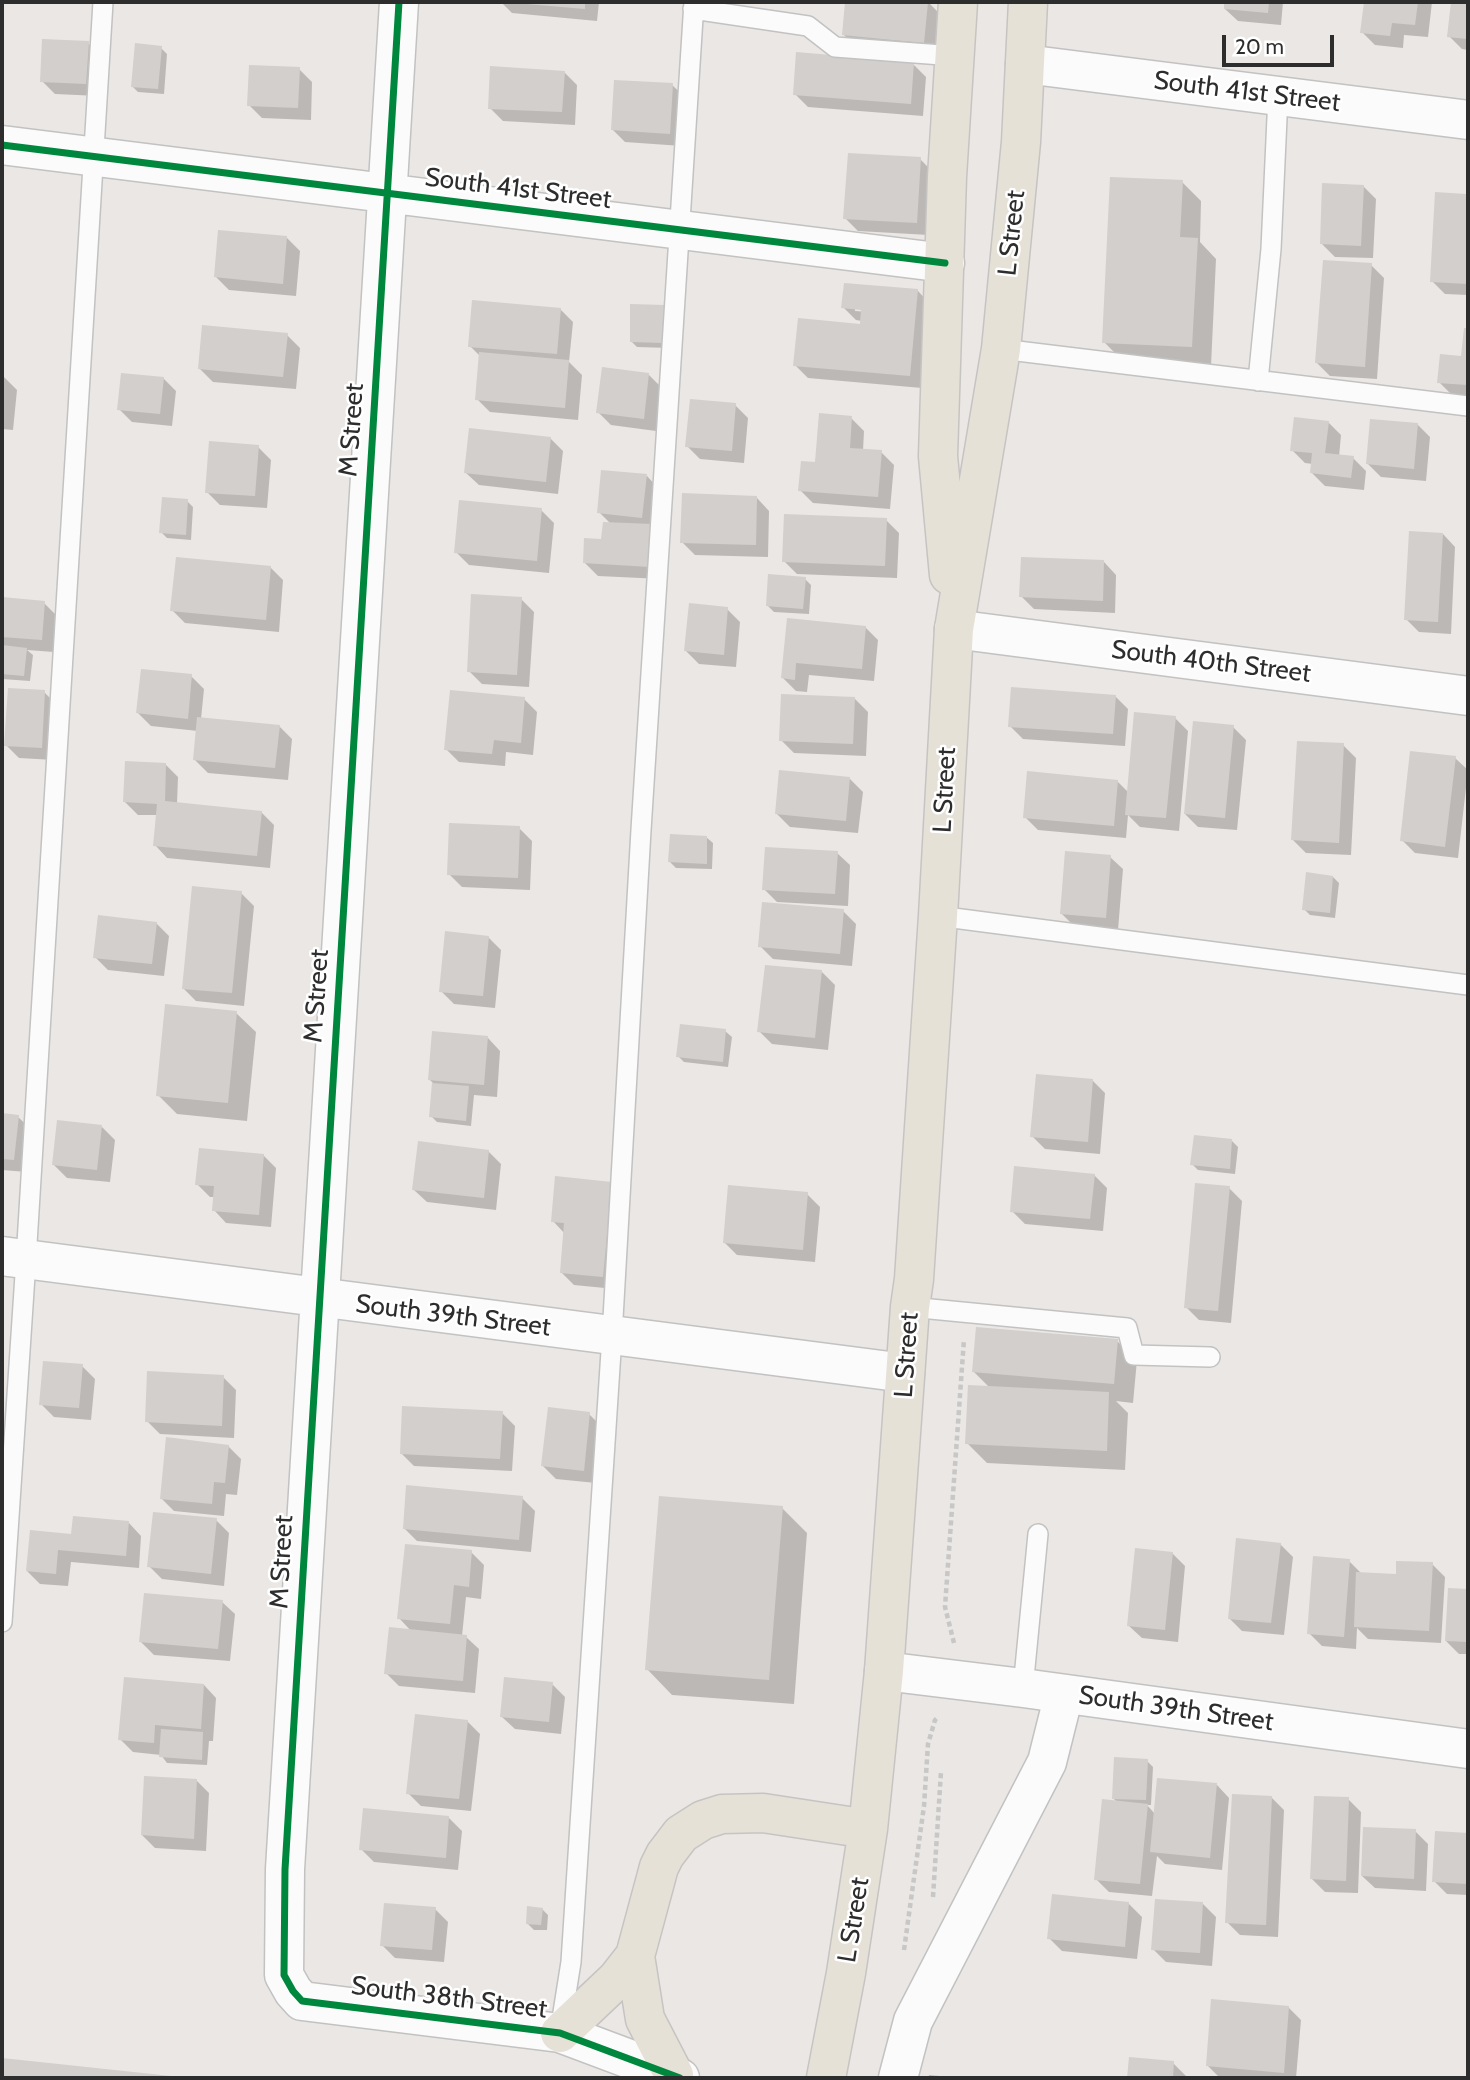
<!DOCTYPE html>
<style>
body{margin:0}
#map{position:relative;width:1470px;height:2080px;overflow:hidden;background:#eae7e4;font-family:Cabin,sans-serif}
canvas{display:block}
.frame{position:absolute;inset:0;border:4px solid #2d2d2d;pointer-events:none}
.scale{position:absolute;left:1222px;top:35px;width:112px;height:32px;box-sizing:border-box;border:4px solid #2d2d2d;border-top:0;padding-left:9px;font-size:21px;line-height:24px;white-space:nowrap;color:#2d2d2d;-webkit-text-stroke:5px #fff;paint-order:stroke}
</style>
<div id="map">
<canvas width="1470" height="2080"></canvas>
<div class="frame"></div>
<div class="scale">20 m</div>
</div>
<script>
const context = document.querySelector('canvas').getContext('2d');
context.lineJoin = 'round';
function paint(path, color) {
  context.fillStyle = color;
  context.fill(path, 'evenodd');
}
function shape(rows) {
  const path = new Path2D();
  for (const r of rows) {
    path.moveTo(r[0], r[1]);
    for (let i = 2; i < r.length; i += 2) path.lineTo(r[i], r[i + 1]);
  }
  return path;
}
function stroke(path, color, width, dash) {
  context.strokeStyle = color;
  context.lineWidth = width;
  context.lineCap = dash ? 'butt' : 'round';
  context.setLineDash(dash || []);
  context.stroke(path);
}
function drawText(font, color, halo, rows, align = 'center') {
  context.font = font + ' Cabin,sans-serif';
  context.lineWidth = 5;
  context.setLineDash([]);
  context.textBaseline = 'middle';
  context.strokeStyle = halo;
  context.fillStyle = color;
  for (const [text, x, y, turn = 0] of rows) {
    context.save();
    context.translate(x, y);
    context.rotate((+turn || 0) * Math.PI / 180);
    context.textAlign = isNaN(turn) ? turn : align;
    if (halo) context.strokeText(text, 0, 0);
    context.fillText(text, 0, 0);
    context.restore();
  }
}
paint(shape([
 [501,2,599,2,597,21,512,13],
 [847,2,928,2,941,15,937,55,856,47,843,34],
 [1226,2,1283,2,1281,25,1238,21,1225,9],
 [1366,2,1432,2,1428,37,1404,35,1403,48,1375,45,1362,32],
 [1453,2,1468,2,1468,50,1462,49,1449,36],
 [88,43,101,56,99,96,55,94,42,81],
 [161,48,167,54,164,94,138,92,132,86],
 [913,64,926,77,923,116,808,107,795,94],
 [299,69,312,82,311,120,262,118,249,105],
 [564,72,577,85,575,125,503,121,490,108],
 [672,85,685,97,682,146,625,142,612,129],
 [920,159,933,172,929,235,858,231,845,218],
 [1182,182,1201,201,1200,242,1216,259,1211,366,1123,361,1104,342],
 [1363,186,1376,199,1373,258,1335,257,1322,244],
 [1466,195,1468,198,1468,295,1445,294,1432,281],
 [287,238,300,251,296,296,229,290,216,277],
 [1371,265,1384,278,1377,379,1330,376,1317,363],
 [918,291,930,304,922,388,808,378,795,365,861,326,862,321,856,320,843,307],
 [855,307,869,312,855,311],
 [560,309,573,322,569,362,582,375,578,420,490,412,477,399,481,357,470,346],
 [671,313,669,348,637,347,631,341],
 [1465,330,1468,330,1468,396,1452,395,1439,382,1463,357],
 [287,335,300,348,296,389,213,382,200,369],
 [648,374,661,387,656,431,611,425,598,412],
 [2,377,4,377,17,390,13,430,2,429],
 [163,378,176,391,172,426,132,422,119,409],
 [735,405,748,418,744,463,700,459,687,446],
 [851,418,864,431,863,451,881,452,894,465,890,509,813,503,800,490],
 [1328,422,1341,435,1339,457,1353,458,1366,471,1364,490,1325,486,1312,473,1313,464,1305,463,1292,450],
 [1417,424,1430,437,1426,481,1381,477,1368,464],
 [550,438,563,451,558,494,479,485,466,473],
 [258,447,271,460,267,508,220,505,207,492],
 [647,476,659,489,662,579,598,576,585,563,603,541,611,524,599,512],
 [757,498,769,511,768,557,695,555,682,542],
 [187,501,193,507,191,540,167,538,161,532],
 [541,510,554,523,549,573,469,565,456,552],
 [886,520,899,533,897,578,797,574,784,561],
 [1443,534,1455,547,1451,634,1419,632,1406,619],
 [1104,562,1116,575,1115,613,1034,609,1021,596],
 [270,567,283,580,279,632,185,623,172,610],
 [805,579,811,585,809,614,774,612,768,606],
 [2,599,44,603,57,616,54,652,27,650,33,655,30,681,2,679],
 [521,599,534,612,529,687,482,684,469,671],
 [727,609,740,622,736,667,699,664,686,651],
 [789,620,865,627,878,640,874,681,809,675,807,692,796,691,783,678],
 [191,676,204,689,201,719,279,726,292,739,288,780,208,773,195,760,198,731,151,726,138,713],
 [44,692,57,705,54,760,19,758,6,745],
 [1115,696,1128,709,1125,746,1023,739,1010,726],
 [524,699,537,712,533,755,506,752,505,766,459,762,446,749],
 [855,699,868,712,866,756,794,753,781,740],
 [1175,718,1188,731,1179,831,1140,827,1128,815,1126,838,1038,830,1025,817,1117,781,1129,793],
 [1233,727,1246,740,1237,830,1198,827,1185,814],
 [1343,745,1356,758,1351,855,1306,853,1293,840],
 [1455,758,1468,770,1458,858,1415,853,1402,840],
 [165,764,178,777,177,804,261,812,274,825,270,868,167,858,155,845,158,815,138,815,125,802],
 [850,779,863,792,858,833,790,827,777,814],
 [519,828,532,841,530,890,462,887,449,874],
 [706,837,713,843,712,869,676,868,670,862],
 [837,853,850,865,848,906,777,902,764,889],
 [1110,857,1123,869,1118,930,1074,926,1061,913],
 [1333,877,1339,883,1335,918,1310,915,1304,909],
 [241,893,254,906,244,1006,196,1001,183,988],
 [843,911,856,924,852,966,773,959,760,946],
 [156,923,169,936,164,976,108,970,95,957],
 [488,937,501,950,495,1008,454,1004,441,991],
 [822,972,835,985,828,1050,772,1044,759,1031],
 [236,1013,256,1032,247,1121,177,1114,158,1095],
 [725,1031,732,1037,728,1067,684,1062,678,1056],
 [488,1038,500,1051,497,1097,474,1095,471,1126,437,1122,431,1116,434,1084,429,1079],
 [1092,1080,1105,1093,1100,1154,1045,1149,1032,1136],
 [2,1115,18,1117,31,1129,27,1172,2,1170],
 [102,1127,115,1140,110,1182,67,1178,54,1165],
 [1232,1141,1238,1147,1235,1174,1198,1170,1192,1164],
 [488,1151,501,1164,496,1210,427,1202,414,1190],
 [263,1155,276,1168,271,1227,226,1223,214,1210,215,1197,210,1197,197,1184],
 [1094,1175,1107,1188,1103,1231,1025,1224,1012,1211],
 [611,1184,615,1289,574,1285,561,1272,565,1234,553,1221],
 [1229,1188,1242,1201,1231,1323,1199,1320,1186,1307],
 [807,1194,820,1207,815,1262,737,1255,724,1242],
 [1117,1341,1137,1360,1133,1403,1116,1401,1128,1413,1125,1470,987,1463,967,1443,990,1388,974,1372],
 [82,1366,95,1379,91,1420,54,1417,41,1404],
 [223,1377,236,1390,234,1438,160,1434,147,1421],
 [502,1413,515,1426,512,1471,414,1466,401,1453],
 [589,1414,602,1427,596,1483,556,1479,543,1466],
 [228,1446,241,1459,237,1495,226,1494,224,1516,174,1511,161,1498],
 [522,1498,535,1511,531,1552,417,1541,404,1528],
 [782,1508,807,1533,794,1704,672,1695,647,1669],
 [216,1520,229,1533,224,1586,162,1579,149,1566],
 [129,1523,141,1536,139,1568,71,1562,68,1586,40,1584,27,1571,73,1536],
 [1280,1544,1293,1557,1284,1635,1242,1631,1229,1618],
 [471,1552,484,1565,481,1599,466,1597,462,1636,466,1637,479,1649,475,1693,399,1686,386,1673,411,1631,399,1618],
 [1172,1553,1185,1566,1178,1642,1142,1638,1129,1626],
 [1349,1561,1362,1574,1398,1576,1432,1564,1445,1577,1441,1643,1368,1639,1357,1628,1356,1649,1322,1646,1309,1633],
 [1449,1589,1468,1590,1468,1654,1459,1654,1446,1641],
 [222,1602,235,1614,230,1661,154,1655,141,1642],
 [552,1684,565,1697,561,1734,515,1729,502,1717],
 [204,1685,216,1698,213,1741,209,1741,207,1765,167,1763,161,1755,133,1752,120,1739],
 [467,1721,480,1734,471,1811,421,1806,408,1793],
 [1147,1761,1153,1767,1151,1805,1147,1805,1155,1814,1217,1785,1229,1798,1222,1870,1165,1864,1157,1856,1152,1896,1109,1892,1096,1879,1118,1803,1113,1798],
 [196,1780,209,1793,206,1851,155,1848,142,1835],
 [1271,1797,1284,1810,1278,1937,1240,1935,1227,1922],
 [1348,1799,1361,1812,1358,1893,1325,1892,1312,1879],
 [449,1818,462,1831,458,1870,374,1862,361,1849],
 [1415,1831,1428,1844,1426,1891,1375,1888,1362,1876],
 [1436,1833,1468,1835,1468,1895,1447,1894,1434,1881],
 [1129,1904,1142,1917,1137,1959,1062,1951,1049,1938],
 [1203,1904,1216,1917,1212,1966,1166,1962,1153,1949],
 [435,1909,448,1922,444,1962,395,1958,382,1945],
 [542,1909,548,1915,547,1930,534,1930,528,1924],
 [1288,2007,1301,2020,1296,2078,1220,2078,1208,2066],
 [1131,2059,1173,2063,1186,2076,1186,2078,1129,2078],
 [2,2060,172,2078,2,2078],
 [929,2075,962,2078,928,2078]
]), '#0003');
paint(shape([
 [527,2,585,2,585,9,527,4],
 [845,2,928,2,924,43,842,35],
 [1224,2,1269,2,1268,13,1224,9],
 [1364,2,1418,2,1415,25,1392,23,1390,36,1360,33],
 [1451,2,1468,2,1468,39,1447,37],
 [42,39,89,41,86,84,40,82],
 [135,43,162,46,158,89,131,87],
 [796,52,914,62,911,104,793,95],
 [249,65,300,67,298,108,247,106],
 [490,66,565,71,562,112,488,109],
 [614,80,673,83,670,134,611,130],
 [848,153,921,157,917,223,843,219],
 [1110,177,1183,180,1180,237,1198,238,1192,347,1102,343],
 [1322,183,1364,185,1361,246,1320,244],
 [1435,192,1466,194,1466,205,1468,205,1468,284,1430,282],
 [218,230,287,236,283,284,214,277],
 [1323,260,1372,263,1365,367,1315,363],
 [844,283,918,289,910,376,793,366,798,318,860,324,861,310,841,308],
 [472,300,561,308,557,354,468,347],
 [630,304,665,305,664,343,630,342],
 [202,325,288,333,283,377,198,369],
 [1464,328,1468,328,1468,385,1437,383,1440,354,1461,356],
 [479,352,569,360,565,408,475,400],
 [602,367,649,373,644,419,596,413],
 [121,373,164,377,160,414,117,410],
 [690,399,736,403,732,451,685,447],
 [819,413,852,416,850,448,882,450,878,497,798,491,801,461,815,462],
 [1294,417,1329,421,1325,453,1354,456,1351,478,1310,473,1312,453,1290,451],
 [1370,419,1418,423,1414,469,1366,464],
 [469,428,551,437,546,482,464,473],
 [209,441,259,445,255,496,205,493],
 [601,470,647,474,642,518,597,513],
 [682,493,757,496,756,545,680,543],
 [162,497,188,499,186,535,159,533],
 [459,500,542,508,537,561,454,553],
 [784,514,887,518,885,566,782,562],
 [603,522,652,524,650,567,583,563,584,538,601,539],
 [1409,531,1443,533,1438,622,1404,620],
 [176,557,271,566,266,620,170,611],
 [1021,557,1104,560,1103,601,1019,597],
 [768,574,806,577,803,609,766,606],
 [471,594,522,597,517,675,467,672],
 [2,597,45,601,42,640,2,637],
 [689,603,728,607,724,655,684,651],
 [787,618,866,626,862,669,796,663,795,680,781,678],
 [2,645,27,648,24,676,2,674],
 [141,669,192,674,188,719,136,713],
 [1011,687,1116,695,1113,734,1008,727],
 [8,688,45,690,42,748,4,746],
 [450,690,525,697,521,743,494,740,492,754,444,750],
 [781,694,855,697,853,744,779,741],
 [1134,712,1176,716,1166,818,1125,815],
 [197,717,280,725,275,768,193,760],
 [1193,721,1234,725,1225,818,1184,814],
 [1297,741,1344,743,1339,843,1291,840],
 [1410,751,1456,756,1445,847,1400,841],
 [125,761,166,763,165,801,262,811,257,856,153,846,157,804,123,802],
 [779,770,850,777,846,821,775,814],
 [1027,771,1118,780,1114,826,1023,818],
 [449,823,520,826,518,878,447,875],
 [670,834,707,836,707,864,668,862],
 [765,847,838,851,835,894,762,890],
 [1065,851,1111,855,1106,918,1060,914],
 [1306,872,1333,876,1330,913,1302,910],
 [192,886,242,891,232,993,182,989],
 [762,902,844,909,840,954,758,947],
 [98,915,157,922,152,964,93,958],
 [445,931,489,936,483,996,439,992],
 [765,965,822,970,815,1038,757,1032],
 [165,1004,237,1011,228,1103,156,1096],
 [680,1024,726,1029,723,1062,676,1057],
 [432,1031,488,1036,484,1085,428,1080],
 [1036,1074,1093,1079,1088,1142,1030,1137],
 [432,1083,469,1086,466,1121,429,1117],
 [2,1113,19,1115,14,1160,2,1159],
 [57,1120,102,1125,97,1170,52,1165],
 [1194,1135,1232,1139,1230,1169,1190,1165],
 [418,1141,489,1150,484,1198,412,1190],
 [199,1148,264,1154,259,1215,212,1211,214,1186,195,1185],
 [1014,1166,1095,1174,1090,1219,1010,1212],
 [555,1176,612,1182,603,1277,560,1273,564,1223,551,1222],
 [1195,1183,1230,1186,1218,1311,1184,1308],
 [728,1185,808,1192,803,1250,723,1243],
 [976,1327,1118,1339,1114,1384,972,1372],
 [43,1361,83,1364,79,1408,39,1405],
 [147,1371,224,1375,222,1426,145,1422],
 [968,1385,1109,1392,1107,1451,965,1444],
 [402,1406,503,1411,500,1459,400,1454],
 [548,1407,590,1412,584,1471,541,1466],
 [166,1437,229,1445,225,1483,214,1482,212,1504,160,1499],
 [406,1485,523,1496,519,1540,403,1529],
 [659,1496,783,1506,769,1680,645,1670],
 [153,1512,217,1518,211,1574,147,1567],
 [73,1516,129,1521,126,1556,58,1550,56,1574,26,1571,30,1530,71,1534],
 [1236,1538,1281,1543,1271,1623,1228,1619],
 [405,1544,472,1550,469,1587,454,1585,450,1624,397,1619],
 [1135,1548,1173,1552,1165,1630,1127,1626],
 [1313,1556,1350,1559,1344,1637,1307,1634],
 [1396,1561,1433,1562,1429,1631,1354,1627,1356,1572,1396,1574],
 [1448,1588,1468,1589,1468,1642,1445,1641],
 [144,1593,223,1600,218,1649,139,1642],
 [389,1627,467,1635,463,1681,384,1674],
 [124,1677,204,1684,201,1729,155,1725,154,1743,118,1740],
 [504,1677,553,1682,549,1722,500,1717],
 [415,1714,468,1720,459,1799,406,1794],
 [161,1729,203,1732,202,1760,159,1757],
 [1114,1757,1148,1759,1146,1800,1112,1799],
 [144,1776,197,1779,194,1839,141,1835],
 [1157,1778,1217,1783,1210,1858,1150,1852],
 [1232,1794,1272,1796,1266,1925,1225,1923],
 [1314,1796,1349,1797,1346,1881,1310,1879],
 [1102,1799,1148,1804,1140,1884,1094,1880],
 [363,1808,449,1816,446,1858,359,1850],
 [1363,1827,1416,1829,1414,1879,1361,1876],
 [1435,1831,1468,1833,1468,1884,1432,1882],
 [1052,1894,1129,1902,1125,1947,1047,1939],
 [1155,1899,1203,1902,1200,1953,1151,1950],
 [384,1903,436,1907,432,1950,380,1946],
 [527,1906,543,1908,541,1925,526,1924],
 [1211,1999,1289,2006,1284,2073,1206,2066],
 [1129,2057,1174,2061,1173,2078,1127,2078],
 [2,2058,171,2076,171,2078,2,2078]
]), '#d2cfcd');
const service = shape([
 [693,9,808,26,835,47,955,56],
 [1001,349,1468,406],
 [1258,381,1271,249,1278,96],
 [938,916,1468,985],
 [910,1307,1127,1328,1134,1355,1210,1357],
 [2,1622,26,1260,103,2],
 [1023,1688,1038,1534],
 [561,2025,571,1962,612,1336,641,830,694,2]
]);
const minor = shape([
 [399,2,285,1869,284,1975,293,1991,302,2001,560,2033,680,2078],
 [1025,64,1468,120],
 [2,145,945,263],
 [954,629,1468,696],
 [2,1256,905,1373],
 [884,1671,1023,1688,1468,1749],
 [898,2078,913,2021,1047,1762,1064,1694]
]);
const primary = shape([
 [949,575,938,456,947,177,958,2],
 [635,1956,645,2019,674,2075],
 [560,2033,617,1979,635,1956,659,1867,665,1855,681,1834,703,1820,722,1814,763,1813,868,1829],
 [826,2078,846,1973,868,1829,884,1671,910,1307,914,1279,938,916,954,629,1001,349,1021,142,1028,2]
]);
stroke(service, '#c3c2c2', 22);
stroke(minor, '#c3c2c2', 41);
stroke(primary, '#c6c4c3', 41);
stroke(shape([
 [954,1643,945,1607,964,1339],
 [933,1897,941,1772],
 [904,1950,924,1806,928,1744,935,1720,938,1717]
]), '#c7c7c7', 4.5, [5, 3.5]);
stroke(service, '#fcfbfb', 19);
stroke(minor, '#fcfbfb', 38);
stroke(primary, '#e6e1d7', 38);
stroke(shape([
 [399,2,285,1869,284,1975,293,1991,302,2001,560,2033,680,2078],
 [2,145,945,263]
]), '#00873e', 7);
drawText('26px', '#2d2d2d', '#fff', [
 ["South 41st Street",1247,92,7],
 ["South 41st Street",518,189,7],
 ["L Street",1012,233,-84],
 ["M Street",352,430,-86],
 ["South 40th Street",1211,662,7],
 ["L Street",945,790,-87],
 ["M Street",317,996,-86],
 ["South 39th Street",453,1316,7],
 ["L Street",907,1355,-86],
 ["M Street",282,1562,-87],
 ["South 39th Street",1176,1709,8],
 ["L Street",854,1920,-81],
 ["South 38th Street",449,1998,7]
]);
</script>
